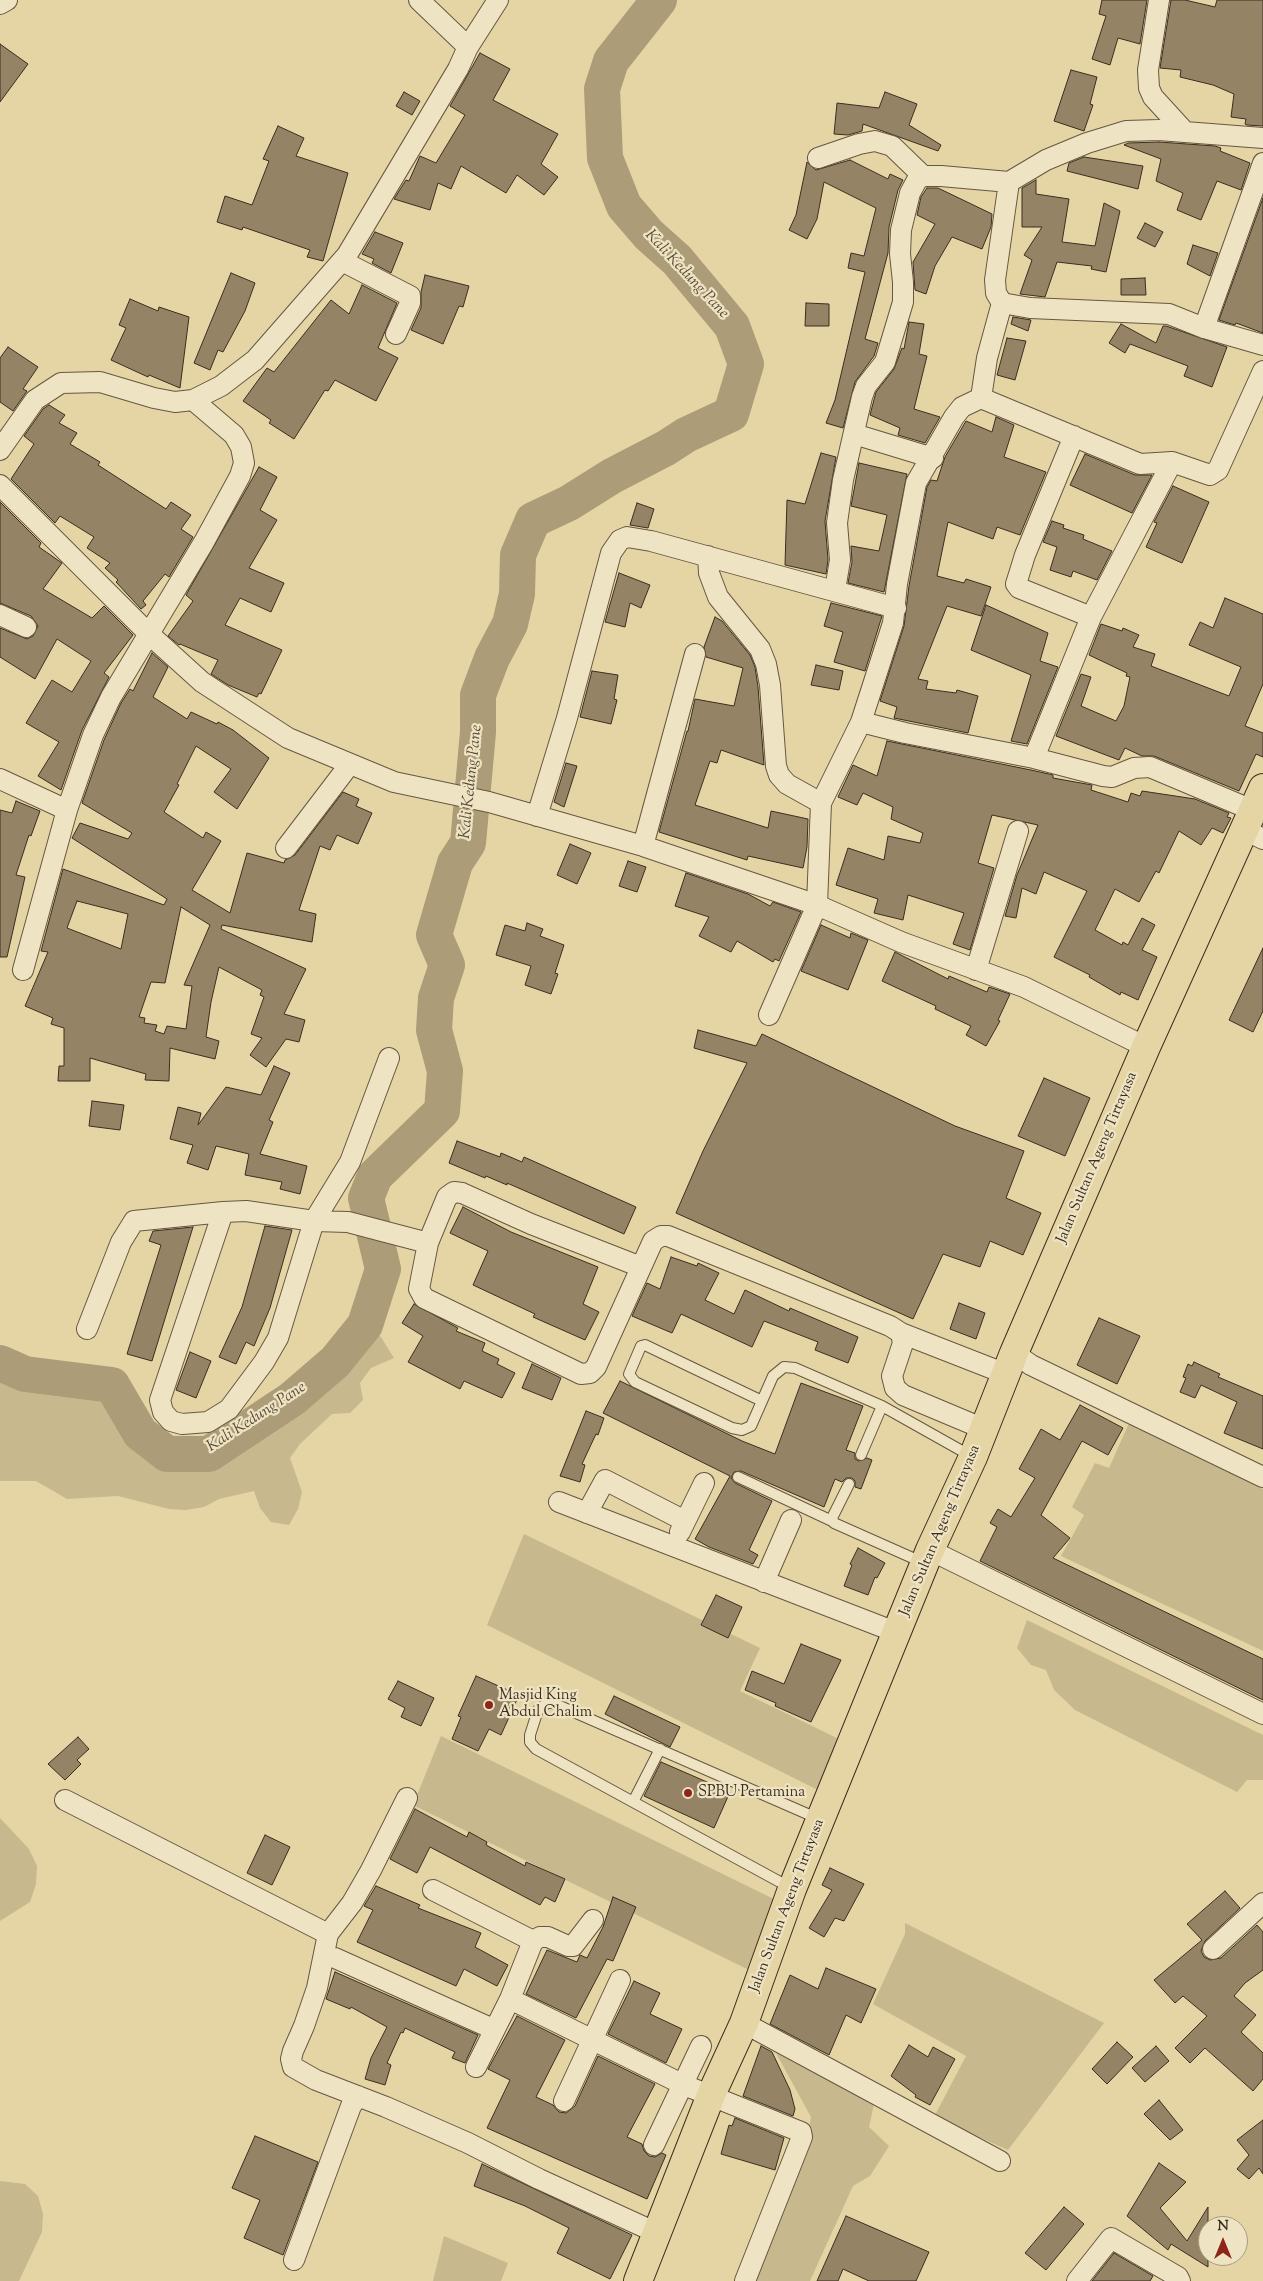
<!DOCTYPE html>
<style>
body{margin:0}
#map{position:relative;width:1263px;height:2281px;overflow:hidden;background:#e5d5a4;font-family:"Sorts Mill Goudy",serif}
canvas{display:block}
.north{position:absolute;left:1198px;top:2216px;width:50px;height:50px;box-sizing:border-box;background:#eee4c4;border:1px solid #a79b83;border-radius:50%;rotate:0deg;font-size:14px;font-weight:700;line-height:20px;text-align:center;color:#3c2d21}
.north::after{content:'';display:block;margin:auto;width:18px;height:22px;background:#8f2418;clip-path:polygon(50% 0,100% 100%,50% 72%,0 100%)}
</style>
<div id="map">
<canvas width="1263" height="2281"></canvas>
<div class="north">N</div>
</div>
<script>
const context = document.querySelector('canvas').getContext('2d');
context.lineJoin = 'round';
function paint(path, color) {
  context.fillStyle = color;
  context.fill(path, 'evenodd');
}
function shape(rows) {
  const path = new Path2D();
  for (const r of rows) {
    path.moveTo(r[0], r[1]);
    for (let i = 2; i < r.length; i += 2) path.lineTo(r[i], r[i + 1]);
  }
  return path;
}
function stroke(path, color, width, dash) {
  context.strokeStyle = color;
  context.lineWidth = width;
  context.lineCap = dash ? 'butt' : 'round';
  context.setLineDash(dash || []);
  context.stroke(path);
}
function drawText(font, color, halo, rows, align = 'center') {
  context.font = font + ' "Sorts Mill Goudy",serif';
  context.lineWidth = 4.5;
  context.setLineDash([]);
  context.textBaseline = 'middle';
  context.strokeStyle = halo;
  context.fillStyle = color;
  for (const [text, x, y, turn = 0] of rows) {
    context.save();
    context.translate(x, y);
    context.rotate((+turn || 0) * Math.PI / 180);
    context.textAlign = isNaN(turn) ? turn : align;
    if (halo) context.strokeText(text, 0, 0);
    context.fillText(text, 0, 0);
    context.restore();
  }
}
paint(shape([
 [372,1329,381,1337,394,1358,371,1368,360,1383,363,1400,350,1413,332,1414,300,1444,290,1458,302,1492,298,1509,289,1525,271,1522,260,1508,254,1491,219,1499,204,1507,186,1510,169,1509,118,1496,67,1499,36,1481,0,1481,0,1371,23,1382,108,1392,134,1437,164,1461,211,1461,297,1405,340,1367],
 [1130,1421,1263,1489,1263,1651,1061,1556,1084,1515,1072,1507,1095,1463,1109,1468],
 [524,1534,760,1648,740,1691,841,1740,820,1791,487,1625],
 [1027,1620,1263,1735,1263,1780,1247,1780,1237,1792,1075,1710,1054,1690,1046,1670,1031,1665,1017,1648],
 [441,1736,780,1902,751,1971,413,1805],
 [0,1818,29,1849,37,1866,36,1884,30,1902,0,1921],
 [905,1923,1104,2023,1008,2150,934,2117,966,2056,873,2004,905,1934],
 [776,2053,874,2104,869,2127,889,2146,870,2176,853,2186,810,2281,753,2281,806,2145,811,2117],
 [0,2181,25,2184,38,2196,43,2214,42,2232,19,2281,0,2281],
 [444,2236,508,2263,501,2281,433,2281]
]), '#c8b88e');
stroke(shape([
 [0,1363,25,1374,112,1385,140,1433,167,1454,209,1454,292,1399,335,1362,365,1325,383,1269,366,1198,375,1176,442,1111,445,1071,434,1030,436,998,447,965,434,935,455,863,468,843,478,732,478,695,492,658,510,624,517,594,518,555,533,520,569,503,612,476,666,448,686,435,731,414,746,364,732,326,677,260,649,235,624,206,605,158,602,89,611,61,659,0]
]), '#ac9c77', 36);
const building = shape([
 [1102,0,1147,0,1140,44,1118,38,1110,65,1092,59,1106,16,1099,14,1102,0],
 [1171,0,1185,0,1215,7,1217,0,1263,0,1263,126,1247,125,1245,124,1246,119,1231,117,1234,94,1213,85,1180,77,1181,70,1160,68,1171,0],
 [0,44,28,64,0,102,0,44],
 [480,53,510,69,493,100,558,134,541,164,558,177,544,195,517,175,506,193,461,166,451,189,438,183,430,210,394,199,406,180,409,181,420,156,436,163,465,115,450,106,480,53],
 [1071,70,1097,77,1090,104,1093,105,1084,131,1054,121,1071,70],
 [404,92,420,101,412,115,396,106,404,92],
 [885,92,917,104,909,125,941,145,938,151,863,124,862,131,848,135,834,134,837,103,879,108,885,92],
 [278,126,304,138,296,156,348,173,323,261,307,257,310,250,243,227,242,230,217,222,225,196,252,205,269,161,263,159,278,126],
 [1159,142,1215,146,1221,148,1220,151,1250,163,1241,190,1217,181,1201,220,1177,210,1183,193,1156,181,1161,159,1124,145,1128,143,1159,142],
 [1084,157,1143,166,1138,189,1067,171,1069,163,1084,157],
 [850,160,888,179,890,174,903,180,898,190,889,227,888,253,865,339,878,343,874,356,855,382,843,428,826,423,835,400,865,272,848,268,851,253,864,256,876,208,824,182,817,219,807,239,789,230,796,215,807,162,816,170,850,160],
 [1036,180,1036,194,1069,199,1062,242,1095,246,1104,203,1120,211,1106,272,1091,269,1092,266,1057,262,1045,297,1020,294,1032,260,1024,255,1042,227,1022,227,1022,188,1036,180],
 [927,188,938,188,992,214,991,227,982,249,952,237,935,266,926,294,915,290,913,262,935,224,917,215,921,197,927,188],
 [1263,198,1263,333,1236,323,1235,325,1219,320,1263,198],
 [1145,223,1163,232,1155,247,1137,238,1145,223],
 [375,232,403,243,391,273,372,263,374,259,362,254,375,232],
 [1193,245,1218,253,1210,276,1187,264,1193,245],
 [231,273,255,283,245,311,223,352,218,350,210,370,194,363,231,273],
 [425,275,469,286,463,307,459,306,443,344,411,330,421,308,421,292,425,275],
 [1145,278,1146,295,1121,295,1121,279,1145,278],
 [362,285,397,303,378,348,398,358,376,401,335,380,328,391,325,390,294,439,269,423,271,420,243,401,267,368,274,372,331,300,349,314,362,285],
 [130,299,158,311,159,307,189,317,180,388,149,375,148,377,111,360,126,328,119,325,130,299],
 [806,303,829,304,829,326,805,326,806,303],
 [1013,317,1031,320,1028,331,1011,324,1013,317],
 [909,322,924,324,919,354,927,356,914,409,940,417,925,443,898,435,900,428,870,415,876,392,894,369,902,348,904,349,909,322],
 [1121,324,1156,343,1163,326,1166,326,1227,347,1212,387,1184,376,1188,366,1130,344,1125,353,1109,343,1121,324],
 [1007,338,1026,341,1015,380,997,375,1007,338],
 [8,347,38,367,23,389,27,391,13,411,0,402,0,358,8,347],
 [49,405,65,415,59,423,77,433,70,444,100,462,98,465,166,509,171,502,191,515,181,529,193,537,169,577,165,574,143,601,146,605,141,609,116,582,118,580,105,568,110,563,87,548,94,537,60,516,55,523,11,479,34,444,24,436,43,409,49,405],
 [996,417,1014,425,1004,457,1046,472,1020,535,997,527,993,539,948,522,937,576,964,583,966,579,991,587,981,616,947,606,918,679,928,681,926,689,956,693,957,690,978,696,968,733,894,718,897,707,880,701,904,626,909,586,927,487,931,480,937,481,945,457,966,421,992,432,996,417],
 [821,453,836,457,825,521,828,560,826,574,785,565,787,500,805,504,821,453],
 [1085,454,1135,475,1152,475,1132,513,1070,485,1085,454],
 [859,463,907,474,884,592,848,583,852,562,851,546,879,551,887,515,851,506,859,463],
 [259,467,277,477,260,510,277,520,249,568,284,583,271,612,240,598,225,625,282,650,261,694,259,693,257,697,228,685,211,674,218,660,180,644,179,645,168,636,193,601,186,595,259,467],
 [1173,486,1209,502,1182,563,1146,547,1157,523,1154,522,1173,486],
 [0,502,41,543,39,547,62,563,43,589,92,618,104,606,133,635,104,673,109,677,82,730,61,790,38,776,59,742,26,723,52,680,72,692,91,661,57,639,35,679,0,657,0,628,27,639,33,636,38,626,31,616,0,603,0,502],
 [637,503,654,509,648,528,630,525,637,503],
 [1052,521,1064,525,1063,528,1084,535,1083,539,1112,551,1097,580,1073,571,1071,577,1050,570,1057,547,1043,542,1052,521],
 [619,573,650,585,641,608,630,603,625,627,605,622,619,573],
 [1225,598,1263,614,1263,684,1245,726,1263,733,1263,757,1256,754,1239,791,1154,756,1142,756,1125,748,1119,760,1056,736,1081,674,1091,677,1081,706,1116,721,1124,706,1130,677,1126,676,1127,673,1089,655,1101,624,1122,631,1123,628,1139,635,1133,647,1155,654,1151,666,1229,696,1241,667,1189,645,1200,622,1213,628,1225,598],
 [831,603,882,616,865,671,834,662,843,632,824,626,831,603],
 [986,605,1048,633,1040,661,1058,667,1027,744,1011,741,1031,675,971,650,986,605],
 [715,617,722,621,750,655,755,667,758,687,764,765,721,750,717,763,710,761,695,805,768,828,771,811,808,819,807,847,803,868,748,856,747,860,659,832,687,731,688,731,695,699,734,706,743,668,706,657,704,647,715,617],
 [152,653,168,667,153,697,187,719,191,712,217,724,218,722,233,730,269,758,237,809,214,792,231,769,196,746,177,784,179,785,164,812,203,838,206,832,221,841,192,890,230,913,247,853,284,863,285,860,295,855,343,792,359,799,356,806,372,813,358,844,337,835,330,850,320,846,299,910,316,914,312,942,222,925,221,929,306,969,284,1014,305,1020,299,1042,286,1039,266,1067,250,1055,262,1038,251,1034,264,997,260,995,262,990,219,967,211,1002,206,1037,219,1041,215,1059,170,1048,169,1081,145,1080,146,1074,90,1058,90,1081,58,1081,59,1066,64,1066,64,1028,51,1024,53,1018,25,1006,48,952,41,951,63,869,164,905,167,899,72,838,80,823,128,839,132,833,82,803,104,740,121,703,130,689,133,691,152,653],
 [77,901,128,914,121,949,67,928,77,901],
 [181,907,210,925,184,985,192,986,186,1029,167,1026,164,1034,155,1031,157,1025,144,1023,145,1018,139,1017,151,982,165,983,181,907],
 [816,665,843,671,839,690,811,685,816,665],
 [592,671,618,675,614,699,617,700,611,724,580,717,592,671],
 [887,741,1031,770,1053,775,1053,778,1092,785,1091,790,1128,802,1131,793,1140,796,1142,791,1195,799,1229,813,1227,817,1231,818,1223,833,1212,828,1201,845,1179,831,1159,873,1156,871,1139,902,1115,889,1095,930,1122,945,1123,942,1128,945,1142,918,1155,925,1142,950,1157,957,1138,1000,1121,992,1120,995,1089,977,1090,975,1054,957,1087,891,1044,872,1036,894,1022,888,1016,918,1005,916,1017,875,1038,825,992,815,978,863,994,868,970,950,953,944,964,913,908,895,903,920,874,913,878,899,836,885,848,848,884,860,888,836,920,843,923,833,891,819,893,807,863,793,857,805,838,797,853,765,877,776,887,741],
 [566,763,577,766,564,807,554,802,566,763],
 [16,801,40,811,31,836,29,835,16,875,25,877,7,957,0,957,0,810,12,813,16,801],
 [570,844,591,853,577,884,557,875,570,844],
 [628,861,646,867,637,892,619,886,628,861],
 [686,873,748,894,770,906,773,902,801,912,779,961,775,959,773,962,737,941,731,952,699,936,709,917,675,906,686,873],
 [527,923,543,929,540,936,564,945,555,973,558,974,551,994,525,985,531,966,496,955,505,925,525,931,527,923],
 [821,925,850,938,851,933,868,940,848,990,801,971,821,925],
 [1263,948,1263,1011,1253,1032,1229,1020,1263,948],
 [895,952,948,979,949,976,987,992,989,987,1010,994,998,1020,1000,1021,986,1046,966,1035,971,1026,935,1009,936,1006,882,981,895,952],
 [698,1030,756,1046,762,1034,955,1126,1024,1151,1006,1198,1041,1213,1023,1255,990,1241,980,1267,943,1254,913,1319,676,1213,703,1151,747,1063,694,1048,698,1030],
 [274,1066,290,1073,269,1120,273,1122,260,1154,307,1166,300,1194,280,1189,282,1182,245,1175,249,1154,216,1146,208,1170,187,1163,193,1145,170,1139,178,1107,201,1113,198,1125,226,1087,261,1095,274,1066],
 [1044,1078,1090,1098,1065,1156,1018,1136,1044,1078],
 [92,1101,124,1105,120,1130,89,1126,92,1101],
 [457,1141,500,1157,501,1153,522,1162,524,1157,636,1207,624,1234,507,1183,507,1185,486,1176,485,1178,449,1163,457,1141],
 [463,1207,511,1232,598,1267,583,1304,599,1312,585,1340,533,1317,535,1314,473,1285,488,1251,450,1233,463,1207],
 [265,1226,292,1230,270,1308,254,1346,246,1342,236,1364,219,1357,242,1307,265,1226],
 [193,1227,152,1361,127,1354,161,1245,149,1241,153,1231,193,1227],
 [671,1257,697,1266,698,1263,719,1273,705,1300,734,1314,745,1290,789,1311,790,1308,858,1337,848,1363,815,1350,818,1342,764,1321,752,1347,681,1314,672,1333,632,1316,647,1283,660,1289,671,1257],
 [959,1303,985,1313,976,1339,950,1329,959,1303],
 [414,1304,458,1328,456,1331,485,1343,482,1351,499,1359,497,1364,515,1373,502,1398,464,1381,460,1389,408,1362,423,1336,402,1323,414,1304],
 [1099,1318,1140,1336,1117,1384,1077,1365,1099,1318],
 [190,1352,211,1361,196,1398,176,1390,190,1352],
 [1194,1362,1220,1374,1218,1377,1263,1396,1263,1449,1224,1433,1237,1402,1201,1385,1195,1398,1180,1392,1186,1378,1183,1377,1188,1364,1192,1366,1194,1362],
 [532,1364,561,1378,552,1400,522,1388,532,1364],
 [620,1381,742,1441,775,1454,801,1383,863,1406,846,1450,855,1453,855,1459,859,1461,867,1458,872,1460,861,1489,855,1487,855,1481,852,1478,846,1478,842,1482,835,1479,824,1507,741,1471,734,1472,731,1478,735,1483,772,1501,749,1550,758,1555,753,1564,709,1547,695,1539,730,1476,603,1413,620,1381],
 [1080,1405,1123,1428,1108,1455,1082,1441,1041,1515,1070,1538,1053,1558,1263,1659,1263,1700,980,1561,997,1527,990,1523,998,1509,1011,1517,1035,1478,1019,1469,1041,1429,1060,1440,1080,1405],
 [586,1411,604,1418,598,1435,596,1434,582,1464,585,1465,580,1482,560,1476,586,1411],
 [858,1548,885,1563,877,1578,875,1577,868,1595,844,1586,852,1565,850,1564,858,1548],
 [716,1595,742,1607,728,1638,701,1625,716,1595],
 [801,1644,841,1660,811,1722,775,1706,776,1703,745,1690,752,1671,784,1684,801,1644],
 [476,1676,519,1695,501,1735,489,1729,478,1751,452,1739,461,1717,458,1716,476,1676],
 [398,1681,434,1698,421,1726,401,1717,405,1708,388,1699,398,1681],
 [614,1696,680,1727,670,1747,605,1714,614,1696],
 [78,1737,89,1749,77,1760,81,1764,65,1780,48,1764,78,1737],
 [661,1762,730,1792,714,1828,644,1796,661,1762],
 [415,1809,467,1837,469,1832,487,1842,486,1845,525,1866,526,1862,565,1879,555,1902,545,1897,540,1905,430,1847,417,1873,390,1859,415,1809],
 [265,1835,290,1847,272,1885,247,1873,265,1835],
 [830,1868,864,1884,844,1921,835,1918,824,1937,809,1928,832,1890,822,1885,830,1868],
 [376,1886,420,1905,418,1908,481,1933,475,1947,508,1965,497,1986,464,1969,456,1986,357,1942,373,1910,364,1906,376,1886],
 [1225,1891,1240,1908,1205,1941,1201,1951,1204,1957,1210,1960,1221,1958,1257,1925,1263,1932,1263,1970,1245,1983,1234,1996,1256,2015,1241,2032,1263,2053,1263,2079,1253,2091,1205,2048,1190,2063,1175,2048,1207,2016,1183,1996,1175,2003,1154,1980,1202,1940,1187,1924,1225,1891],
 [613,1897,636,1907,613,1961,607,1959,576,2018,526,1994,547,1950,577,1962,580,1955,587,1958,603,1927,613,1897],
 [826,1968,876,1989,861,2023,846,2015,829,2055,770,2024,790,1975,818,1989,826,1968],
 [335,1972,478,2035,465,2063,452,2058,455,2052,405,2028,403,2033,401,2032,387,2063,391,2065,385,2085,365,2079,371,2058,387,2027,351,2007,350,2009,326,1999,335,1972],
 [634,1981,660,1993,650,2014,682,2029,666,2063,608,2034,634,1981],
 [517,2016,565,2040,536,2097,553,2105,559,2112,566,2113,575,2106,598,2056,655,2084,627,2137,642,2144,644,2151,649,2156,655,2157,662,2153,666,2155,647,2199,487,2128,510,2080,488,2069,517,2016],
 [1117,2042,1133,2057,1107,2084,1092,2069,1117,2042],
 [909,2045,928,2057,933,2047,955,2059,930,2105,915,2097,916,2095,891,2076,909,2045],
 [761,2046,772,2052,790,2090,795,2109,793,2116,743,2096,761,2046],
 [1156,2046,1169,2061,1145,2082,1132,2068,1156,2046],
 [1159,2100,1183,2130,1170,2140,1144,2114,1159,2100],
 [735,2118,784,2138,775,2170,721,2154,729,2125,732,2126,735,2118],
 [1263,2120,1263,2174,1259,2168,1249,2179,1237,2169,1249,2155,1237,2140,1263,2120],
 [255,2136,318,2162,283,2255,244,2238,260,2200,232,2188,255,2136],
 [1159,2163,1186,2182,1160,2208,1187,2241,1208,2207,1208,2267,1171,2244,1168,2250,1127,2216,1159,2163],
 [482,2164,632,2235,610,2279,557,2253,569,2228,525,2206,474,2186,482,2164],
 [1064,2207,1084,2224,1046,2270,1025,2253,1064,2207],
 [846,2216,929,2252,916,2281,869,2281,843,2269,838,2281,817,2281,846,2216],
 [1114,2253,1153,2276,1150,2281,1092,2281,1114,2253]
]);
paint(building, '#948465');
stroke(building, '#3c2d21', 1);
const service = shape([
 [762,1401,645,1345,641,1346,629,1374,635,1382,732,1428,742,1430,751,1426,773,1376,784,1367,795,1368,882,1406,971,1456],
 [861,1455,882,1406],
 [738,1477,832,1521],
 [849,1484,832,1518,834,1523,924,1563],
 [633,1802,660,1749],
 [791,1888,536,1749,530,1742,530,1735,538,1710,547,1703,553,1703,819,1819]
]);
const minor = shape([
 [419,0,468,47],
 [1159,0,1148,70,1149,88,1153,97,1185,132],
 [0,4,7,0],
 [818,158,859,144,875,141,892,146,923,176],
 [342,261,410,296,410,303,396,334],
 [1002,303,996,293,995,280,1009,182],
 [1204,328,1263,163],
 [981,398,987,358,1002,303,1030,308,1169,314,1204,328,1263,345],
 [854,434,933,458],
 [1074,436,1025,555,1016,584,1019,588,1091,617],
 [0,450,35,400,61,383,100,382,154,398,175,402,193,400,221,386,255,360,347,255,458,69,468,47,498,0],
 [0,485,149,634,202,682,288,738,394,782,489,802,643,846,817,905,901,942,1024,987,1146,1047],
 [708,556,709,573,718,597,760,649,766,664,770,685,776,766,779,775,787,784,821,803],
 [835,590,840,560,837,523,843,480,862,397,866,386,885,362,903,302,903,282,900,254,901,230,910,193,917,180,923,176,941,176,1009,182,1046,160,1087,143,1126,131,1159,130,1263,138],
 [0,615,26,627],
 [861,722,905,733,1034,758,1103,776,1112,777,1134,768,1150,767,1252,810],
 [1034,758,1091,617,1172,462],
 [0,779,67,810],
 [537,816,567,718,611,553,620,540,627,537,651,541,896,608],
 [1243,829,1263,839],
 [643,846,695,654],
 [286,848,350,764],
 [23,970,67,810,93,735,111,697,204,542,240,476,244,463,241,447,234,435,193,400],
 [976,970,1018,831],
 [769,1015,817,905,821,803,861,722,893,623,897,584,916,483,954,417,962,407,981,398,1140,464,1172,462,1210,475,1218,470,1263,371],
 [389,1058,350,1162,314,1221,278,1338,264,1362,229,1409,208,1422,182,1424,171,1421,163,1412,160,1400,223,1212,246,1211,314,1221,348,1222,428,1243],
 [641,1267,531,1224,462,1193,454,1192,447,1197,428,1243,419,1289,424,1298,581,1374,590,1373,596,1367,653,1241,661,1236,668,1236,890,1326,901,1333,903,1343,892,1376,895,1388,903,1395,984,1429],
 [87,1329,121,1242,134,1221,223,1212],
 [901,1333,1006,1374],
 [1014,1353,1031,1365,1263,1477],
 [559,1502,898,1633],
 [587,1513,605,1480,685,1521],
 [680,1532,704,1483],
 [930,1550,1263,1714],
 [764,1582,791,1520],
 [65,1800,328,1934,317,1988,304,2026,293,2051,291,2059,293,2067,316,2080,386,2107,468,2143,539,2179,657,2233],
 [433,1890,533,1941],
 [328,1934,352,1903,371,1870,407,1798],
 [1213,1949,1263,1903],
 [335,1958,493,2029],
 [510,1999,684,2085,801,2132,802,2137,745,2281],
 [744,2023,1000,2161],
 [476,2067,510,1999,533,1941,540,1937,548,1937,568,1946,573,1946,593,1920],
 [564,2101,620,1980],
 [654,2145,701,2046],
 [294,2260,351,2106,358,2096],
 [1077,2281,1111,2238,1178,2277,1180,2281]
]);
const primary = shape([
 [638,2281,711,2095,744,2023,792,1889,930,1550,973,1457,1014,1353,1146,1047,1263,788]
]);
stroke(service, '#665742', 12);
stroke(minor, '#665742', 22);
stroke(primary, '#3c2d21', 30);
stroke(service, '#eee4c4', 10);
stroke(minor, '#eee4c4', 20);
stroke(primary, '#e5d5a4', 28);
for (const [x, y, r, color] of [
 [489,1705,5,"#8f2418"],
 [688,1793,5,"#8f2418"]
]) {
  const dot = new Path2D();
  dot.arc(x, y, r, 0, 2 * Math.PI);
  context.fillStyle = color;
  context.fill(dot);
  stroke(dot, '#eee4c4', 2);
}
drawText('15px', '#3c2d21', '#eee4c4', [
 ["Jalan Sultan Ageng Tirtayasa",1098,1158,-67],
 ["Jalan Sultan Ageng Tirtayasa",941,1531,-67],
 ["Jalan Sultan Ageng Tirtayasa",788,1906,-69]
]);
drawText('15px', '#3c2d21', '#eee4c4', [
 ["Masjid King",499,1696],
 ["Abdul Chalim",499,1713],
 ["SPBU Pertamina",698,1793]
], 'left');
drawText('italic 16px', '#584936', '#eee4c4', [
 ["Kali Kedung Pane",686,275,47],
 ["Kali Kedung Pane",472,782,-84],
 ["Kali Kedung Pane",257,1418,-33]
]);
</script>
